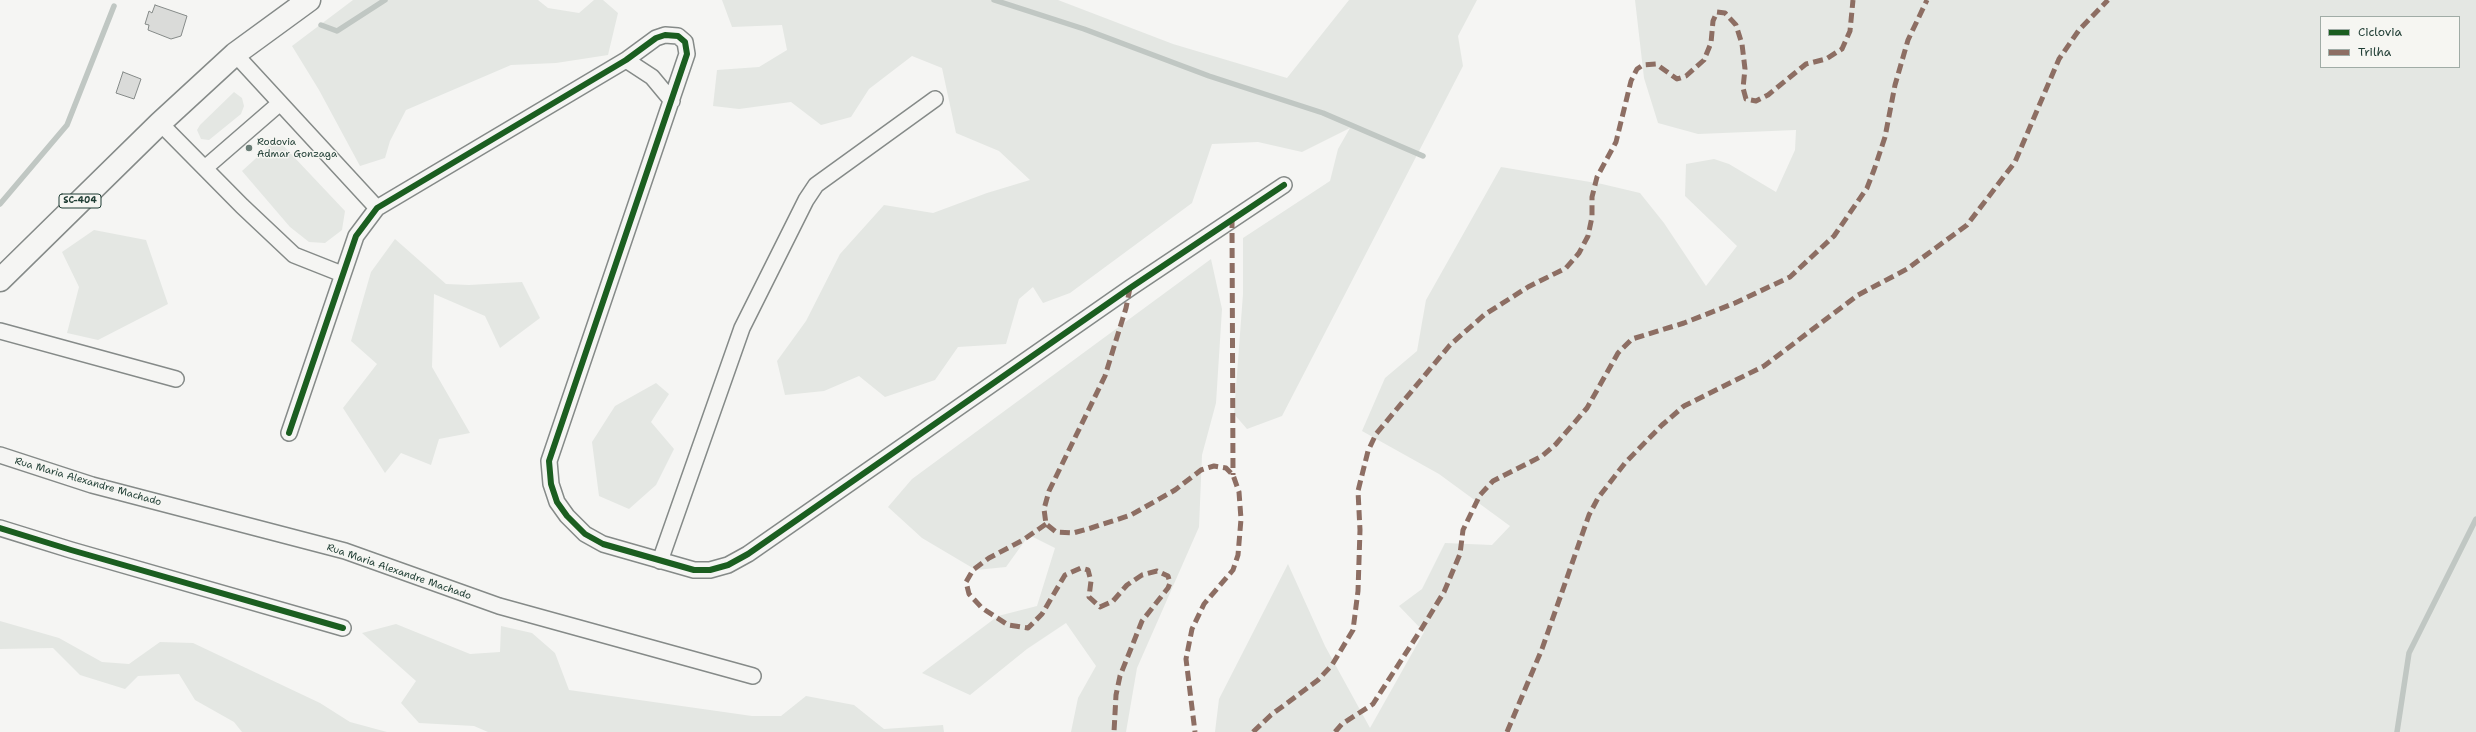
<!DOCTYPE html>
<style>
body{margin:0}
#map{position:relative;width:2476px;height:732px;overflow:hidden;background:#f5f5f3;font-family:"Shantell Sans",sans-serif}
canvas{display:block}
.legend{position:absolute;left:2320px;top:16px;width:140px;height:52px;box-sizing:border-box;background:#f6f6f2;border:1px solid #a0aca6;margin:0;padding:5px 7px;list-style:none;font-size:12px;color:#1f3d34}
.legend li{display:flex;align-items:center;gap:8px;height:20px}
.legend b{width:20px;border:1px solid #a0aca6}
</style>
<div id="map">
<canvas width="2476" height="732"></canvas>
<ul class="legend">
<li><b style="height:5px;background:#1b5e20"></b>Ciclovia</li>
<li><b style="height:5px;background:#8d6e63"></b>Trilha</li>
</ul>
</div>
<script>
const context = document.querySelector('canvas').getContext('2d');
context.lineJoin = 'round';
function paint(path, color) {
  context.fillStyle = color;
  context.fill(path, 'evenodd');
}
function shape(rows) {
  const path = new Path2D();
  for (const r of rows) {
    path.moveTo(r[0], r[1]);
    for (let i = 2; i < r.length; i += 2) path.lineTo(r[i], r[i + 1]);
  }
  return path;
}
function stroke(path, color, width, dash) {
  context.strokeStyle = color;
  context.lineWidth = width;
  context.lineCap = dash ? 'butt' : 'round';
  context.setLineDash(dash || []);
  context.stroke(path);
}
function drawText(font, color, halo, rows, align = 'center') {
  context.font = font + ' "Shantell Sans",sans-serif';
  context.lineWidth = 3;
  context.setLineDash([]);
  context.textBaseline = 'middle';
  context.strokeStyle = halo;
  context.fillStyle = color;
  for (const [text, x, y, turn = 0] of rows) {
    context.save();
    context.translate(x, y);
    context.rotate((+turn || 0) * Math.PI / 180);
    context.textAlign = isNaN(turn) ? turn : align;
    if (halo) context.strokeText(text, 0, 0);
    context.fillText(text, 0, 0);
    context.restore();
  }
}
paint(shape([
 [353,0,538,0,548,8,579,13,594,0,603,0,618,13,608,55,556,63,511,65,406,110,390,141,385,158,360,166,319,90,292,46],
 [722,0,1058,0,1173,44,1287,78,1349,0,1477,0,1458,36,1463,66,1282,416,1247,429,1234,414,1243,294,1243,238,1330,181,1338,149,1350,128,1302,152,1258,142,1212,144,1192,203,1070,293,1043,303,1033,287,1019,299,1006,344,958,347,935,380,885,397,859,376,824,391,785,395,777,361,806,321,840,254,884,205,933,213,987,193,1030,180,999,151,956,133,942,68,912,56,869,89,851,117,821,125,791,102,739,109,713,106,717,70,759,67,787,50,782,25,732,27],
 [1635,0,2476,0,2476,732,1215,732,1219,699,1288,564,1325,646,1370,728,1424,632,1399,606,1422,589,1445,543,1492,545,1510,526,1439,474,1362,431,1385,378,1417,351,1426,300,1501,167,1602,184,1640,193,1664,223,1706,286,1737,246,1685,196,1686,164,1714,159,1729,164,1776,192,1795,150,1796,130,1698,134,1658,123,1644,78],
 [2321,17,2459,17,2459,67,2321,67],
 [234,92,242,98,244,106,241,114,209,140,201,139,197,130,200,125],
 [277,139,345,211,342,230,325,243,309,242,290,227,242,171],
 [94,230,146,240,168,304,98,340,67,333,79,287,62,252],
 [395,239,446,284,469,285,522,282,540,318,500,348,485,316,434,294,432,367,470,433,439,439,431,465,401,453,385,473,343,408,377,364,351,341,371,272],
 [1211,259,1222,309,1216,403,1202,455,1199,527,1137,668,1126,732,1071,732,1078,698,1096,666,1066,623,1027,649,970,695,922,673,998,616,1037,606,1055,548,1029,535,1006,567,976,570,922,538,888,507,912,479],
 [656,383,669,394,651,422,674,449,656,485,629,509,599,496,592,442,615,406],
 [0,621,59,638,102,662,129,664,160,642,193,643,320,703,350,722,387,732,242,732,234,722,195,700,179,674,138,676,125,689,80,675,53,648,0,649],
 [396,624,470,654,500,652,501,626,532,633,555,653,569,690,752,716,781,716,806,696,854,705,884,729,943,725,944,732,488,732,474,726,419,723,401,703,416,681,362,633]
]), '#e4e7e3');
stroke(shape([
 [994,0,1084,29,1209,76,1323,113,1423,156],
 [321,25,337,31,385,0],
 [0,204,67,125,114,6],
 [2397,732,2409,653,2476,519]
]), '#c0c7c3', 5.5);
const building = shape([
 [155,5,187,16,181,36,171,39,148,30,149,25,145,24,149,11,152,13,155,5],
 [123,72,141,79,134,99,116,93,123,72]
]);
paint(building, '#dadbd9');
stroke(building, '#858a88', 1);
const street = shape([
 [235,54,377,208],
 [626,60,652,77,672,101],
 [160,123,242,206,294,255,342,274],
 [205,168,280,103],
 [0,331,176,379],
 [289,433,356,236,377,208,626,60,656,38,665,35,678,36,685,42,687,54,549,461,551,484,557,502,567,516,585,534,603,544,694,570,710,570,728,565,748,554,1130,288,1284,185],
 [0,455,92,485,345,551,499,606,753,676],
 [0,528,71,550,343,628],
 [660,561,742,328,806,200,816,185,935,99]
]);
const primary = shape([
 [0,280,160,123,235,54,309,0]
]);
stroke(street, '#858a88', 18);
stroke(primary, '#858a88', 25);
stroke(street, '#f5f5f3', 15);
stroke(primary, '#f5f5f3', 22);
stroke(shape([
 [1232,218,1233,475],
 [1130,288,1126,308,1105,376,1049,491,1044,509,1046,524,1056,532,1073,533,1091,528,1131,515,1175,490,1201,470,1214,466,1226,468,1233,475,1239,492,1241,519,1238,555,1233,570,1204,604,1192,629,1186,659,1195,732],
 [1046,524,1023,540,989,558,973,570,966,582,969,594,982,608,1008,625,1028,628,1042,614,1065,575,1081,568,1088,570,1091,581,1089,597,1100,607,1113,601,1127,585,1142,575,1157,571,1168,576,1170,583,1168,588,1142,621,1120,676,1116,695,1114,732],
 [1253,732,1271,715,1318,680,1332,665,1353,630,1358,591,1360,530,1358,491,1368,451,1376,434,1450,345,1484,315,1528,287,1566,268,1579,253,1588,236,1592,217,1592,197,1597,177,1616,142,1631,81,1637,69,1643,65,1656,64,1677,79,1686,76,1704,60,1711,43,1713,21,1717,12,1725,13,1736,25,1742,44,1745,69,1743,88,1746,99,1756,101,1768,95,1806,64,1826,59,1842,49,1850,31,1853,0],
 [1335,732,1342,724,1373,704,1422,628,1444,592,1460,554,1463,530,1480,495,1493,481,1542,456,1556,444,1587,408,1618,353,1632,339,1684,323,1735,303,1790,277,1834,236,1867,188,1874,170,1885,137,1895,85,1908,40,1927,0],
 [1507,732,1542,649,1589,515,1598,498,1625,463,1662,425,1684,406,1764,366,1858,295,1907,269,1967,225,2015,162,2059,59,2079,30,2108,0]
]), '#8d6e63', 5, [10, 5]);
stroke(shape([
 [289,433,356,236,377,208,626,60,656,38,665,35,678,36,685,42,687,54,549,461,551,484,557,502,567,516,585,534,603,544,694,570,710,570,728,565,748,554,1130,288,1284,185],
 [0,528,71,550,343,628]
]), '#1b5e20', 6);
for (const [x, y, r, color] of [
 [249,148,4,"#6a7d77"]
]) {
  const dot = new Path2D();
  dot.arc(x, y, r, 0, 2 * Math.PI);
  context.fillStyle = color;
  context.fill(dot);
  stroke(dot, '#f6f6f2', 1.5);
}
for (const [x, y, w] of [
 [80,201,42]
]) {
  const box = new Path2D();
  box.roundRect(x - w / 2, y - 7, w, 14, 3);
  context.fillStyle = '#f6f6f2';
  context.fill(box);
  stroke(box, '#1f3d34', 1);
}
drawText('bold 9px', '#1f3d34', null, [
 ["SC-404",80,201]
]);
drawText('10px', '#1f3d34', '#f6f6f2', [
 ["Rodovia",257,142],
 ["Admar Gonzaga",257,154]
], 'left');
drawText('10px', '#1f3d34', '#f6f6f2', [
 ["Rua Maria Alexandre Machado",88,482,16],
 ["Rua Maria Alexandre Machado",399,572,19]
]);
</script>
